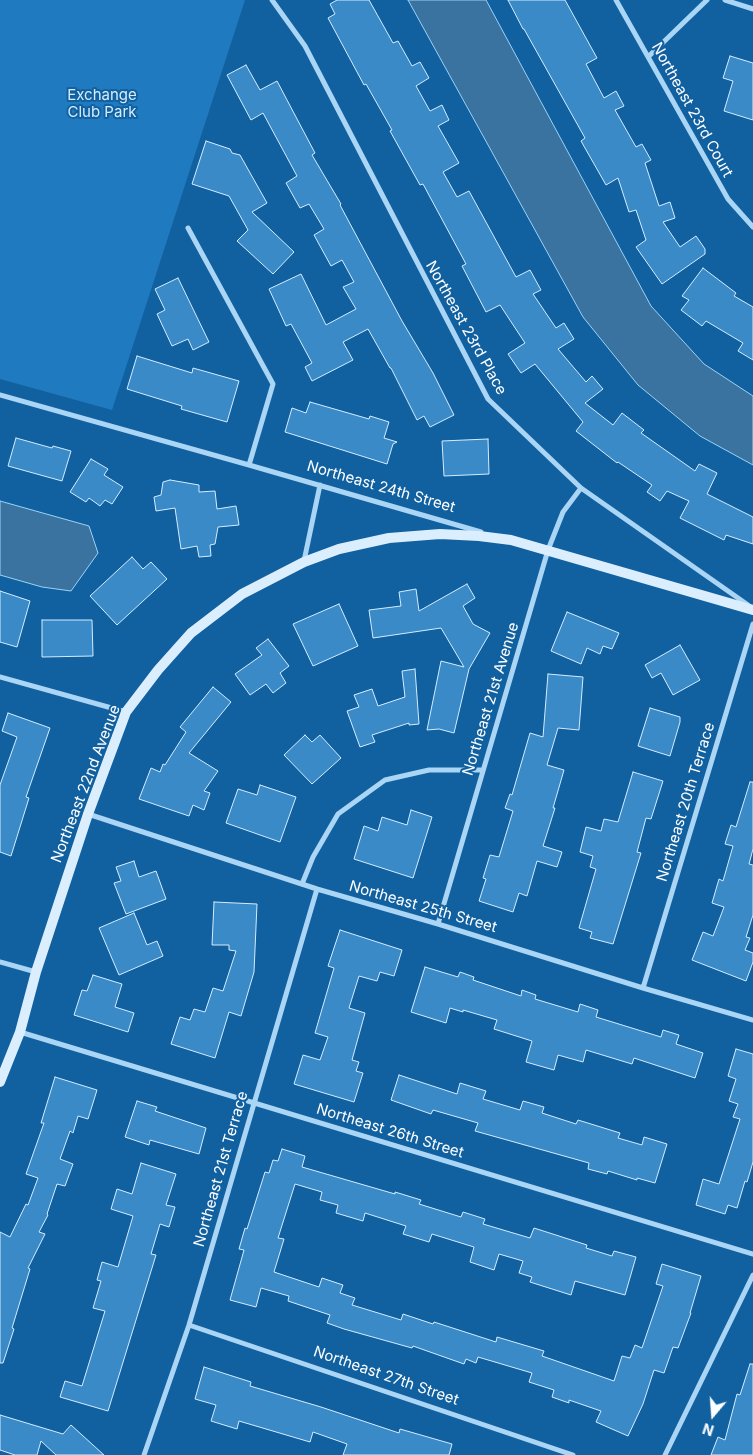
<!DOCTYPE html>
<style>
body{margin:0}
#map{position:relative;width:753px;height:1455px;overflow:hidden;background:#1161a1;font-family:Inter,sans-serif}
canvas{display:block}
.north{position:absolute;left:688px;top:1390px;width:50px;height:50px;-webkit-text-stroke:4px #1161a1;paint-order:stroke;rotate:198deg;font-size:14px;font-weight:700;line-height:20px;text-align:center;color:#fff}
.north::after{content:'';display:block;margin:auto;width:18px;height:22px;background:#fff;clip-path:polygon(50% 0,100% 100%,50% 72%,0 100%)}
</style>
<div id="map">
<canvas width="753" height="1455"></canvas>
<div class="north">N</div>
</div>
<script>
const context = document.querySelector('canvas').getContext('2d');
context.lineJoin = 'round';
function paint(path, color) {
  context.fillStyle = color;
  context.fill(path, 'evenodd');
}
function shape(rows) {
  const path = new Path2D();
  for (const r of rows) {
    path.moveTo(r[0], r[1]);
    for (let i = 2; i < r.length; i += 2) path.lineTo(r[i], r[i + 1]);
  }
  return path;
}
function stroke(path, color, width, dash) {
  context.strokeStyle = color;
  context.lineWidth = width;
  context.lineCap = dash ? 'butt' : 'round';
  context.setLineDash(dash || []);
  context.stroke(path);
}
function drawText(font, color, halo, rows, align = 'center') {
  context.font = font + ' Inter,sans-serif';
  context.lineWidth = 4;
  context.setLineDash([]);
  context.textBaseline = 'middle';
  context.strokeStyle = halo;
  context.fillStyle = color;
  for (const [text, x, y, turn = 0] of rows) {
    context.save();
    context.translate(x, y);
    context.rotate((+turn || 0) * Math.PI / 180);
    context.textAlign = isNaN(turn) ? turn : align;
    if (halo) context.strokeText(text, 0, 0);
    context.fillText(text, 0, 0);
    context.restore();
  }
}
paint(shape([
 [0,0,245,0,112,410,0,379]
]), '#207abf');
const water = shape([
 [408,0,486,0,651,306,704,364,753,396,753,465,700,436,638,385,583,317,408,0],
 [0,501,89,526,98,553,71,591,42,587,0,575,0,501]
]);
paint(water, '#3a73a0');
stroke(water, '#9cd2f8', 1);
const building = shape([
 [337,0,369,0,393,43,398,41,412,66,420,62,429,78,416,86,430,111,442,105,449,120,438,126,459,163,443,172,457,197,469,191,516,277,530,270,541,290,533,294,556,328,564,323,574,339,558,349,586,382,592,376,603,389,585,403,613,425,622,413,644,430,641,433,695,471,699,464,717,473,707,494,753,517,753,544,726,535,724,540,680,518,689,501,667,491,660,501,647,492,652,485,618,462,617,463,576,431,583,422,535,364,521,373,508,354,525,343,500,305,486,312,462,266,466,264,423,184,420,185,390,131,392,130,366,84,364,85,328,18,335,14,330,4,337,0],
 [508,0,565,0,597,58,586,64,604,98,616,91,624,106,615,110,636,147,642,144,651,160,645,163,659,206,670,202,675,218,663,222,680,247,696,236,705,249,705,254,662,284,636,247,646,240,636,210,629,212,618,178,606,185,581,141,585,138,524,29,523,29,508,0],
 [730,56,753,63,753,120,724,111,733,81,723,78,730,56],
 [246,65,260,90,277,81,315,153,312,155,341,204,340,205,402,321,433,373,454,415,430,427,424,416,417,420,391,368,390,368,368,329,343,342,353,360,312,381,305,367,312,363,291,324,286,326,269,289,301,274,326,325,356,309,343,287,354,282,342,260,331,266,314,235,324,229,309,204,300,208,286,183,297,176,263,113,251,120,227,75,246,65],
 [206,141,230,149,232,153,240,155,267,203,252,212,294,252,273,274,237,241,248,230,229,196,192,184,206,141],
 [703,268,736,293,734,296,753,307,753,360,738,351,743,343,706,321,702,326,681,310,689,300,682,296,703,268],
 [178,278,209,342,193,350,188,339,172,346,157,314,165,310,155,289,178,278],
 [137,356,192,373,193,368,239,381,227,422,181,409,182,406,127,389,137,356],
 [310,402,369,419,370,416,389,422,384,438,397,442,393,444,387,464,285,432,292,408,306,413,310,402],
 [16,438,52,448,53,446,71,451,62,481,8,466,16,438],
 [488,439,489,474,444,476,442,441,488,439],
 [91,459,108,469,104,475,123,487,112,504,105,500,100,506,89,498,86,502,70,492,91,459],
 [170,480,199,485,199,492,215,491,217,509,236,506,239,525,218,527,215,544,210,545,211,556,199,557,197,546,181,549,175,508,156,511,154,497,161,495,163,482,170,480],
 [132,557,143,569,151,562,167,579,117,625,90,596,132,557],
 [467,584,475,598,463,606,473,624,490,633,469,669,454,733,439,729,427,730,441,661,464,667,441,628,373,638,369,610,401,606,399,592,416,589,419,611,467,584],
 [0,591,30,601,17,647,0,642,0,591],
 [339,604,358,646,313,666,293,624,339,604],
 [567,612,619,633,612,649,603,646,600,654,587,648,581,664,551,651,567,612],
 [42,620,92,620,93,656,42,657,42,620],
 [268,639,289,666,280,673,286,683,273,693,266,684,250,695,235,674,262,655,256,648,268,639],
 [680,645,700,680,673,695,661,673,652,678,645,665,680,645],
 [415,669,419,724,409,725,409,723,372,735,375,742,360,747,347,711,359,707,354,695,372,689,378,706,405,697,402,671,415,669],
 [548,674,583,677,579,730,558,728,547,765,564,770,553,808,555,808,543,846,562,852,557,867,537,861,527,896,519,893,513,912,479,901,486,879,483,878,490,855,499,857,513,811,505,808,510,794,512,795,530,733,543,737,548,674],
 [213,687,231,702,189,753,218,771,204,791,210,793,204,810,193,805,189,816,139,799,151,768,160,772,163,764,165,765,186,732,180,727,213,687],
 [650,708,680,717,680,722,670,756,638,746,650,708],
 [8,713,50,728,26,797,29,798,11,856,0,852,0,785,17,737,2,731,8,713],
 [305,735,312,742,320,735,341,758,312,784,284,755,305,735],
 [633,772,663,781,651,819,646,818,637,852,641,853,613,944,590,938,592,932,579,928,596,869,590,867,593,856,580,852,586,827,601,831,604,819,618,822,633,772],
 [750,782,753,782,753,849,749,864,753,865,753,915,746,937,750,938,745,950,753,953,753,962,746,981,692,960,703,932,713,936,724,907,712,903,719,879,723,881,733,846,725,844,731,825,736,827,750,782],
 [260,785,296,797,280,842,226,823,238,789,257,795,260,785],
 [411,810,432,817,413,878,354,859,364,826,378,831,382,817,407,825,411,810],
 [134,861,139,877,156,871,166,899,126,914,114,883,121,881,116,867,134,861],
 [214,902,257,904,254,972,241,1016,229,1012,215,1058,171,1044,180,1017,190,1020,194,1009,205,1012,213,988,223,991,236,951,229,950,229,945,212,945,214,902],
 [134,913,147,945,157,941,163,956,119,975,99,928,134,913],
 [340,930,402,950,394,976,380,972,377,981,359,976,349,1008,365,1013,352,1060,359,1062,356,1071,363,1073,354,1102,294,1084,303,1055,320,1060,328,1037,315,1033,334,968,328,966,340,930],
 [425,967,458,977,460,972,474,977,473,980,521,996,522,990,536,995,535,999,578,1012,580,1004,598,1010,596,1017,661,1037,663,1030,679,1035,676,1044,703,1053,695,1078,634,1058,632,1064,586,1050,583,1062,558,1055,554,1070,526,1062,532,1041,494,1029,497,1020,463,1010,463,1012,450,1008,446,1023,411,1012,425,967],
 [93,975,122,984,115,1007,134,1013,128,1032,74,1015,82,990,87,991,93,975],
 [736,1049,753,1054,753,1162,747,1182,745,1181,737,1208,728,1205,725,1214,696,1205,703,1179,719,1184,740,1119,733,1117,738,1104,729,1101,736,1079,728,1076,736,1049],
 [399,1075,457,1094,460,1083,486,1091,483,1099,520,1110,523,1101,544,1107,542,1113,576,1124,578,1120,620,1133,618,1138,642,1145,644,1137,667,1144,655,1183,637,1178,637,1180,608,1171,607,1174,588,1169,589,1163,475,1131,478,1123,433,1110,431,1114,391,1100,399,1075],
 [55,1077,97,1090,88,1119,78,1116,73,1133,70,1131,60,1159,73,1164,65,1186,57,1184,47,1214,48,1215,39,1232,45,1234,28,1268,30,1269,12,1328,14,1329,3,1363,0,1363,0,1232,10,1237,26,1204,28,1205,38,1178,26,1174,44,1123,41,1123,55,1077],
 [137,1101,157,1107,155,1111,206,1128,199,1154,150,1140,149,1145,125,1137,137,1101],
 [282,1149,305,1156,302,1167,395,1194,395,1192,421,1200,419,1204,461,1217,463,1212,485,1219,483,1224,530,1238,534,1228,587,1245,586,1248,612,1256,614,1251,636,1257,625,1295,575,1281,571,1295,530,1282,532,1277,519,1273,523,1261,499,1254,494,1270,470,1262,474,1247,432,1234,429,1242,403,1234,406,1226,365,1213,363,1221,336,1213,338,1205,320,1200,322,1192,295,1184,278,1238,284,1239,274,1272,319,1287,322,1278,343,1285,340,1293,355,1298,352,1305,401,1320,403,1314,433,1324,434,1322,496,1342,497,1337,544,1351,542,1356,614,1381,622,1356,630,1358,635,1345,642,1348,663,1286,656,1284,662,1264,701,1276,690,1313,691,1313,678,1348,673,1347,664,1373,654,1370,643,1404,628,1436,596,1422,601,1411,569,1400,569,1403,552,1397,554,1390,529,1382,532,1373,478,1357,476,1363,466,1359,464,1364,413,1346,412,1348,344,1329,327,1323,330,1315,288,1301,289,1296,261,1288,256,1307,230,1300,244,1250,239,1249,245,1228,247,1229,265,1172,269,1173,273,1160,278,1161,282,1149],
 [141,1163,176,1174,166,1205,175,1207,169,1227,160,1224,151,1254,156,1255,108,1411,60,1397,65,1381,82,1386,105,1311,93,1308,101,1281,97,1280,102,1262,118,1267,133,1216,111,1209,117,1189,132,1194,141,1163],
 [750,1364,753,1364,753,1455,711,1455,718,1437,725,1440,737,1394,740,1395,750,1364],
 [204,1367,251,1382,250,1386,321,1407,399,1433,400,1429,452,1444,449,1455,343,1455,347,1444,313,1432,310,1442,239,1421,237,1429,211,1421,216,1405,195,1399,204,1367],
 [0,1415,63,1434,71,1425,104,1455,56,1455,41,1441,37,1455,15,1455,0,1450,0,1415]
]);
paint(building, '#3a8ac8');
stroke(building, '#d4ecfe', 1);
stroke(shape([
 [272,0,305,46,488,399,581,488,748,605],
 [616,0,728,199,753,227],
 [725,0,753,9],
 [648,57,707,0],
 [188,228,273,384,249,465],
 [0,395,249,465,481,532],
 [304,561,320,485],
 [0,677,126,712],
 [88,814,317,889,438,924,643,988,753,1020],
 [302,884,313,857,338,814,385,780,429,770,483,770],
 [438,924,548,550,563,512,581,488],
 [0,962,36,972],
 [643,988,753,624],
 [20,1032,753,1254],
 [189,1325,573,1455],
 [144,1455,189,1325,317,889],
 [665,1455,753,1275]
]), '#aad5f5', 5);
stroke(shape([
 [0,1082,20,1032,36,972,88,814,126,712,158,670,191,633,242,594,304,562,339,549,389,538,440,534,479,536,511,540,753,610]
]), '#dbeefe', 10);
drawText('15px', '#d4ecfe', '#1161a1', [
 ["Exchange",102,95],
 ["Club Park",102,112]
]);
drawText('15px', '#fff', '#1161a1', [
 ["Northeast 23rd Court",692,110,61],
 ["Northeast 23rd Place",466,328,61],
 ["Northeast 24th Street",381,487,16],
 ["Northeast 21st Avenue",491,699,-73],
 ["Northeast 22nd Avenue",86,784,-69],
 ["Northeast 20th Terrace",686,802,-73],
 ["Northeast 25th Street",423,907,16],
 ["Northeast 26th Street",390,1131,17],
 ["Northeast 21st Terrace",221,1169,-74],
 ["Northeast 27th Street",386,1376,19]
]);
</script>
